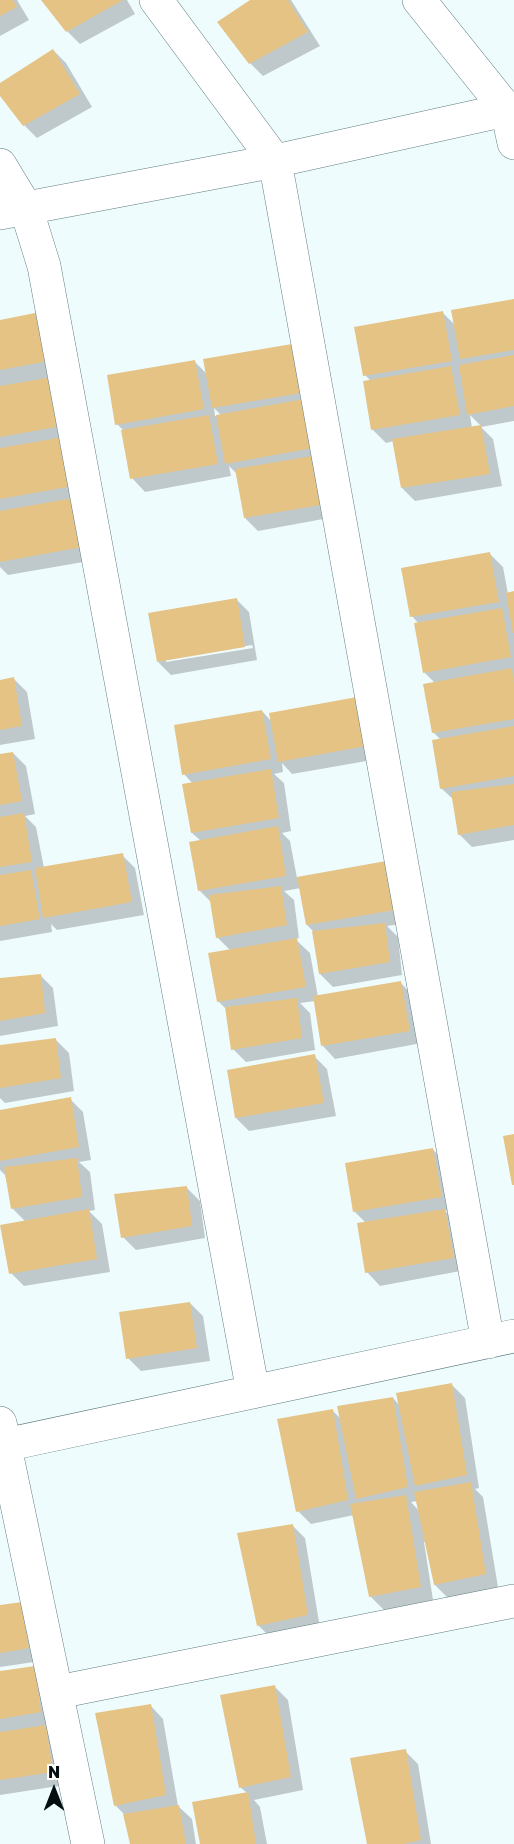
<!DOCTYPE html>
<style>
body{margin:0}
#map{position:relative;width:514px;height:1844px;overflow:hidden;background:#effcfe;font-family:"Golos Text",sans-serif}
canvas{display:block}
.north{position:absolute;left:24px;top:1760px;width:60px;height:60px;-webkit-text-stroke:4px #fff;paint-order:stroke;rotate:0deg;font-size:16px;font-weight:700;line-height:24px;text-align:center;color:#040e10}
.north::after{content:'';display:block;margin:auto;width:21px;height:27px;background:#040e10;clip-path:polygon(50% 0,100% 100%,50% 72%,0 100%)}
</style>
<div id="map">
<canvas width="514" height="1844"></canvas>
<div class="north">N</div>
</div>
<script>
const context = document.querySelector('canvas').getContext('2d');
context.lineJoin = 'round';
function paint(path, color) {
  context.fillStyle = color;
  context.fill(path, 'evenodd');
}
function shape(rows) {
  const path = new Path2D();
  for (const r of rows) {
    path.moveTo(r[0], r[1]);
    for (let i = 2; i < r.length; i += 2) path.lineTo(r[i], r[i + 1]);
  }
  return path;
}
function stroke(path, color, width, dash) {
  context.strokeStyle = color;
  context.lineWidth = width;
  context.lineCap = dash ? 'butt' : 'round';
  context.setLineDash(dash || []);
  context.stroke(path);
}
paint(shape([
 [0,0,17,0,29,20,0,36],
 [43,0,127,0,135,14,80,44,67,31],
 [253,0,291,0,320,46,263,76,250,63],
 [53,50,66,63,92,107,37,138,24,125,0,94,0,85],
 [514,301,514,421,481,427,493,439,502,486,415,501,402,488,394,441,386,443,373,430,371,381,365,375,443,313,455,325],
 [470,415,481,426,472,428],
 [39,314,95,560,8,575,0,567,0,321],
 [292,345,345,515,258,531,245,518,237,474,229,466,231,476,145,492,132,478,123,430,117,424,195,362,208,375],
 [214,408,221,415,215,416],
 [490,554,503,567,508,594,514,593,514,840,472,847,459,834,454,800,442,789,441,740,433,732,435,683,424,672,419,624,412,616],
 [236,599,249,612,257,660,171,675,158,662],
 [252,645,253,648,166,662,166,659],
 [14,679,27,692,35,739,0,745,0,681],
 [357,699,378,759,292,774,282,763,283,772,274,774,284,783,291,831,282,833,290,841,297,878,385,863,407,923,387,926,398,937,402,975,333,987,320,974,313,931,307,925,301,888,284,891,294,900,299,938,295,939,310,953,318,997,400,982,413,996,422,1043,335,1059,322,1045,315,1001,300,1003,310,1013,315,1050,246,1062,233,1049,226,1009,218,1001,231,951,217,937,211,902,199,890,201,841,192,833,193,784,184,774,262,711,272,722],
 [13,753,26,766,35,814,25,816,36,827,44,868,122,855,135,868,144,915,57,930,51,924,52,932,0,941,0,756],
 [40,975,53,988,58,1026,0,1036,0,980],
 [56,1040,69,1053,74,1091,5,1103,0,1098,0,1047],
 [314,1056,327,1069,336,1116,249,1131,236,1118],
 [70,1099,83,1112,91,1160,79,1162,90,1172,95,1210,89,1211,102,1224,110,1272,24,1286,11,1273,26,1222,13,1209,5,1175,0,1170,0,1111],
 [432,1149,446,1162,454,1209,445,1211,458,1223,466,1270,380,1286,367,1272,366,1223,354,1211],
 [186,1187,200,1201,205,1238,136,1250,123,1237],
 [190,1303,203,1316,210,1361,141,1371,128,1358],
 [452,1385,465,1398,479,1488,475,1489,483,1497,498,1587,448,1598,435,1585,426,1542,424,1542,433,1600,384,1610,371,1597,354,1515,311,1524,298,1511,333,1411,342,1420,393,1398,400,1406],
 [418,1501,420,1512,411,1502],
 [292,1525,305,1538,320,1628,271,1638,258,1625],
 [21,1603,41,1661,0,1667,0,1606],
 [34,1667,54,1725,45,1726,59,1740,65,1785,0,1795,0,1672],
 [275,1687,288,1700,303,1790,254,1800,260,1807,267,1844,202,1844,247,1793,240,1787],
 [150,1705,163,1719,178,1806,192,1819,196,1844,131,1844,125,1815,115,1805],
 [405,1751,418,1764,431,1844,369,1844]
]), '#0003');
paint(shape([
 [0,0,13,0,17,7,0,16],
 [41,0,123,0,66,32],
 [250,0,288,0,308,32,249,64,217,22],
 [53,49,80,94,23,126,0,96,0,83],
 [514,299,514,350,460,359,451,310],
 [443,311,452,361,363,376,354,327],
 [40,312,49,361,0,370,0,320],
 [292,344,301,393,212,408,203,359],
 [514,355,514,406,467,415,459,365],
 [195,360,204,409,115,425,107,375],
 [451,366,460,415,371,430,363,381],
 [53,377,62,426,0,437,0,386],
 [304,399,313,448,225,464,216,415],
 [209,415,218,464,130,479,121,430],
 [481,425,490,474,401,488,392,439],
 [64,437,73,486,0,499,0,448],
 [324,454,332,503,244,518,235,469],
 [73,498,82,547,0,562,0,511],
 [490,552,499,602,410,617,401,568],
 [514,591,514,633,513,633,506,593],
 [237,598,245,647,157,662,148,613],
 [502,608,511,657,423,673,414,623],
 [512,668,514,683,514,719,432,733,423,684],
 [14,677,22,726,0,730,0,680],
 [357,697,366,746,278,762,269,713],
 [262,710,271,759,182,775,174,725],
 [514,726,514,776,440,789,432,740],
 [13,752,22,801,0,805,0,754],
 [271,769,279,818,191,833,182,784],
 [514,784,514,825,458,835,451,792],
 [24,813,32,862,0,867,0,817],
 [278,826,286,876,198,891,189,842],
 [123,853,132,902,43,918,35,868],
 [386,861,395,910,306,925,297,877],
 [31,870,40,919,0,926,0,875],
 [281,886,287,925,216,938,209,895],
 [385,923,390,962,319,974,312,931],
 [297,938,306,987,217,1002,208,953],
 [41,974,45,1013,0,1021,0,978],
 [401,981,410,1031,321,1046,313,996],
 [297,998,302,1038,231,1050,225,1007],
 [56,1038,61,1078,0,1088,0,1045],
 [315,1054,324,1103,235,1118,227,1070],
 [71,1097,79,1147,0,1161,0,1110],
 [514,1134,514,1185,512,1185,503,1136],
 [433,1148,442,1197,353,1212,345,1163],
 [77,1158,82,1197,11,1209,4,1167],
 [187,1186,192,1226,121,1238,114,1194],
 [89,1209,97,1259,9,1274,0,1225],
 [445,1209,454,1258,365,1273,357,1223],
 [190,1302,197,1348,126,1359,119,1312],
 [452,1383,467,1475,415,1486,396,1393],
 [393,1397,408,1487,356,1499,337,1406],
 [333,1409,348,1500,296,1512,277,1419],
 [471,1482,486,1574,434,1585,414,1492],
 [406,1495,421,1587,369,1597,350,1504],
 [293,1524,308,1615,257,1626,237,1533],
 [22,1602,29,1648,0,1653,0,1605],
 [35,1666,41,1712,0,1719,0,1671],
 [275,1685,291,1777,239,1788,220,1695],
 [151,1704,166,1795,114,1806,95,1713],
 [46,1725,53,1772,0,1780,0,1732],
 [406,1749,421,1840,403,1844,367,1844,350,1758],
 [248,1792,256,1844,200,1844,192,1802],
 [179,1805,186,1844,130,1844,123,1814]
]), '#e5c384');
const street = shape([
 [156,0,275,161,488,1342],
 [419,0,507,110,514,143],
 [0,165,26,208,44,266,253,1392],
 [0,213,275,161,514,108],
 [0,1423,88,1844],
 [0,1446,514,1336],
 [58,1692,514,1601]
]);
stroke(street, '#5f7c81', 34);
stroke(street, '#fff', 33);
</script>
